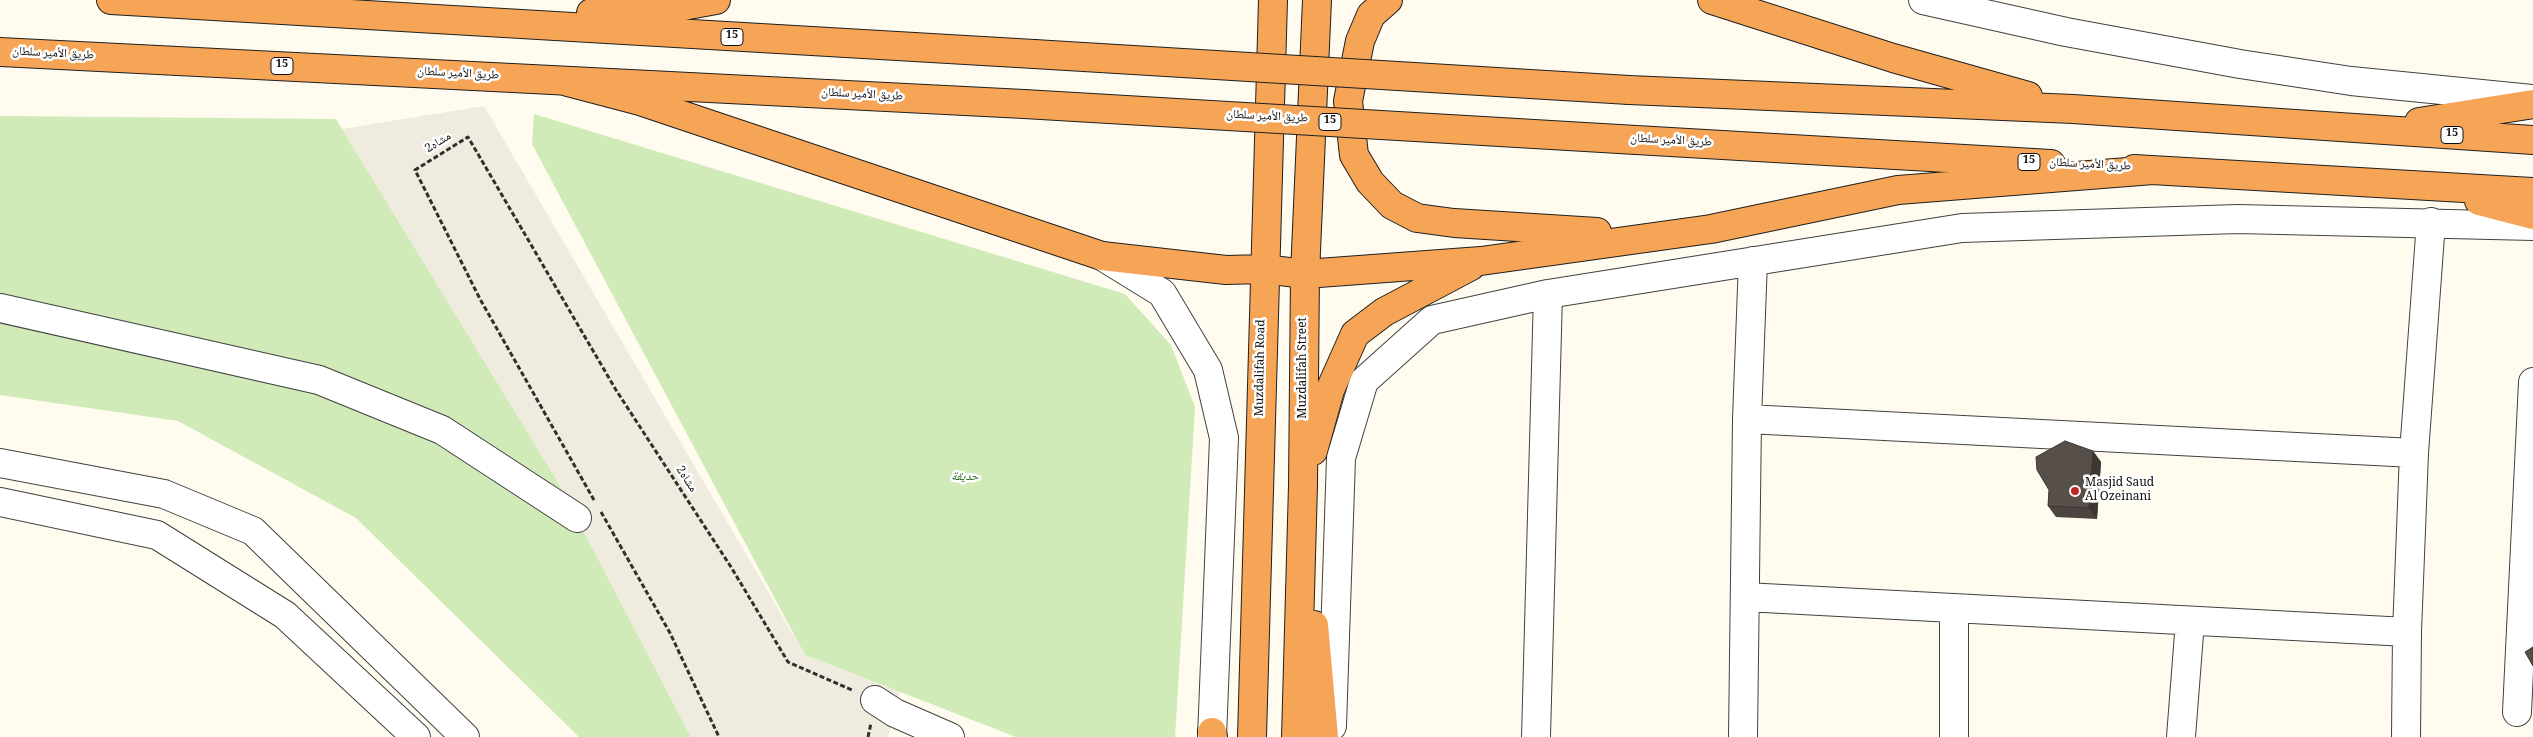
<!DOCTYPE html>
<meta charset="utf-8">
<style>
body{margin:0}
canvas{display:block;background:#fffcef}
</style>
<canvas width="2533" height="737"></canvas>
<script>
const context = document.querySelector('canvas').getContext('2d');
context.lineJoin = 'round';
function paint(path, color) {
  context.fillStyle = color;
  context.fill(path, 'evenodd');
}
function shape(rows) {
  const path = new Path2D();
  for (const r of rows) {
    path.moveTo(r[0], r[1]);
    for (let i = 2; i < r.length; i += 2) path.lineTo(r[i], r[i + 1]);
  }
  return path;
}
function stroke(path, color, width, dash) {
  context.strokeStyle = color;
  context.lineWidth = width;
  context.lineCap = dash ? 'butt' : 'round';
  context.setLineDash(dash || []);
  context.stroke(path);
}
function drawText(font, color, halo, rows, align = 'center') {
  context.font = font + ' Georgia,"Noto Naskh Arabic",serif';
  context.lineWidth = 5;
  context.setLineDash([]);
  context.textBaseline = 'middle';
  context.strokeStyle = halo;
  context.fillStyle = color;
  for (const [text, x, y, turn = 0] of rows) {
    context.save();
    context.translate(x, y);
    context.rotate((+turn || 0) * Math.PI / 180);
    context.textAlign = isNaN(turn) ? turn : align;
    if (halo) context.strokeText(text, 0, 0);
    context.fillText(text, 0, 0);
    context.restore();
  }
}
paint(shape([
 [534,114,1125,294,1171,345,1195,407,1175,737,1016,737,805,655,532,144],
 [0,116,336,119,558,482,691,737,579,737,356,518,178,421,0,395]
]), '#d0eab8');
paint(shape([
 [484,106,805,655,900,692,888,737,691,737,558,482,342,129]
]), '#efebde');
const minor = shape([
 [1923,0,2066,32,2240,64,2351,81,2533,99],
 [1102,256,1162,293,1208,370,1224,438,1212,737],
 [0,308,319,380,442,430,577,518],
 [1747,419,2414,453],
 [0,463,164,494,253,531,465,737],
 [0,502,157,535,285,615,416,737],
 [1745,597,2407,632],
 [875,700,895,713,950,737],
 [2517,712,2533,382],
 [1332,726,1341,458,1364,381,1432,320,1548,294,1962,228,2238,219,2533,226],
 [1536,737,1548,294],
 [1743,737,1747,419,1753,261],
 [1954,737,1954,608],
 [2181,737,2190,621],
 [2406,737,2407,632,2414,453,2431,222]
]);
const highway = shape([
 [111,0,1034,54],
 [1388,0,1371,15,1360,41,1348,101,1354,155,1370,182,1392,205,1417,218,1454,223,1597,232],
 [1712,0,1893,58,2028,96],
 [591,13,661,10,716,0],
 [0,52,1024,104],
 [564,81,640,101,1102,256,1226,270,1264,269,1305,274,1481,261,1711,229,1898,190,2153,170],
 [1629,90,2073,109,2533,140],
 [2419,122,2533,104],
 [1636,140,2051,164],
 [2134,169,2533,192],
 [2479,201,2533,215],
 [1313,451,1330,390,1355,334,1384,312,1471,266],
 [1314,625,1324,737],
 [1212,732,1213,737],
 [1252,737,1273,0],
 [1296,737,1303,485,1305,274,1317,0]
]);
stroke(minor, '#414141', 30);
stroke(highway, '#1f1f1f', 30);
stroke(shape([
 [594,500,480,299,415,170,468,137,616,390,731,567,788,662,854,691],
 [601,512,670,633,719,737],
 [868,737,871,723]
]), '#303030', 3, [5, 2.5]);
stroke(minor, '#fff', 28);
stroke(highway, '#f6a556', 28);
const highwayBridge = shape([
 [1034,54,1629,90],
 [1024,104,1636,140]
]);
stroke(highwayBridge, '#1f1f1f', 30, []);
stroke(highwayBridge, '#f6a556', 28);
paint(shape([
 [2093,451,2101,462,2097,519,2056,517,2048,506,2049,490]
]), '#4b4440');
paint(shape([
 [2093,451,2101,462,2097,519,2089,508]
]), '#3d3734');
const building = shape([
 [2065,441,2093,451,2089,508,2048,506,2049,490,2037,470,2036,457,2065,441],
 [2533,647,2533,666,2525,652,2533,647]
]);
paint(building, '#574f4a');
stroke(building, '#3d3734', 1);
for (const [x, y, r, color] of [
 [2075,491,5,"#c02425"]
]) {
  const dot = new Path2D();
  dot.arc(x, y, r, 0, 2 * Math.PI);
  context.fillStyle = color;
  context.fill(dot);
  stroke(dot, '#fff', 2);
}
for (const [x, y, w] of [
 [732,37,22],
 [282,66,22],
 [1330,122,22],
 [2452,135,22],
 [2029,162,22]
]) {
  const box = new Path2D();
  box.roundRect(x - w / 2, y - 8.5, w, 17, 4);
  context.fillStyle = '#fff';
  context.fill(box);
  stroke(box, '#0e0e0e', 1);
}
drawText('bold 11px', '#0e0e0e', null, [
 ["15",732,37],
 ["15",282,66],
 ["15",1330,122],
 ["15",2452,135],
 ["15",2029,162]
]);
drawText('12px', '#0e0e0e', '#fff', [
 ["طريق الأمير سلطان",53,55,3],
 ["طريق الأمير سلطان",458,75,3],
 ["طريق الأمير سلطان",862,96,3],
 ["طريق الأمير سلطان",1267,118,3],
 ["طريق الأمير سلطان",1671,142,3],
 ["مشاه2",439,144,-32],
 ["طريق الأمير سلطان",2090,166,3],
 ["Muzdalifah Road",1262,368,-89],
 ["Muzdalifah Street",1304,368,-90],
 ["مشاه2",685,480,57]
]);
drawText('italic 12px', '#29671d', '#fff', [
 ["حديقة",965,478]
]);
drawText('12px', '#0e0e0e', '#fff', [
 ["Masjid Saud",2085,484],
 ["Al Ozeinani",2085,498]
], 'left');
</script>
